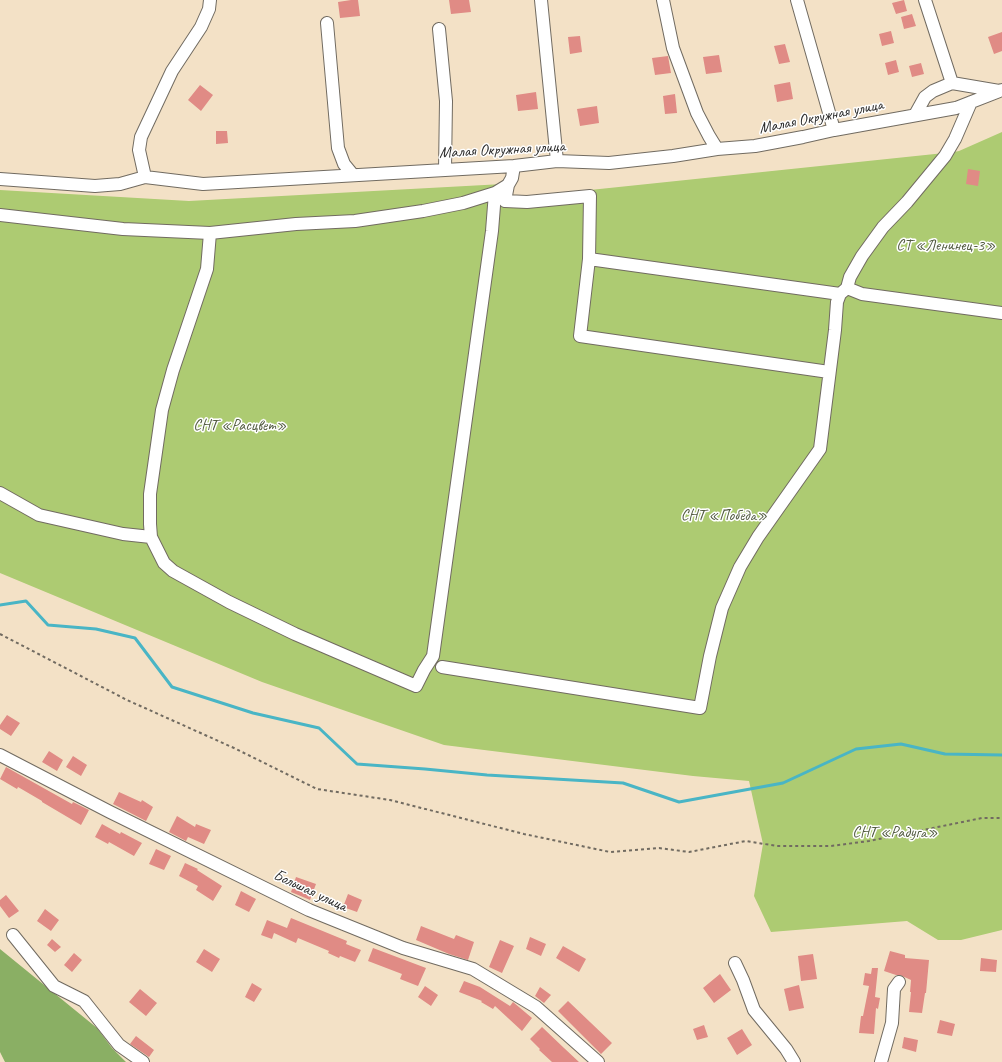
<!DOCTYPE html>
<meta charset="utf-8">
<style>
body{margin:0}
canvas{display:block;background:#f3e1c6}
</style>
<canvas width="1002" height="1062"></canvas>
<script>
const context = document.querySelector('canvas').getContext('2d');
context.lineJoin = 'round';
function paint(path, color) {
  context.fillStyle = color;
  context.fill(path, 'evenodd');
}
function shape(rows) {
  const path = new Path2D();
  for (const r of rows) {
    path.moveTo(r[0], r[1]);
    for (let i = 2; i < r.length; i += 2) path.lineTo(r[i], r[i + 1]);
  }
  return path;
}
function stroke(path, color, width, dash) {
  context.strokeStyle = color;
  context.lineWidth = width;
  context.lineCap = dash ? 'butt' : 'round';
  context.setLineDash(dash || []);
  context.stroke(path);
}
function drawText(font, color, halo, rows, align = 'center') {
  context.font = font + ' Caveat,sans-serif';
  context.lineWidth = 3;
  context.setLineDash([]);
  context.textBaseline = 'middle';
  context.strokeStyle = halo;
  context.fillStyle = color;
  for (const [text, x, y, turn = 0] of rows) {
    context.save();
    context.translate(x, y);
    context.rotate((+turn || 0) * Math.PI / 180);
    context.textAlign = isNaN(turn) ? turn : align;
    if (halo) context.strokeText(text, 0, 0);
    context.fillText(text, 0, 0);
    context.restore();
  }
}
paint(shape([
 [1002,132,1002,930,961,940,938,940,907,921,771,932,754,896,763,844,749,781,693,776,444,745,262,682,0,573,0,190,189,201,503,184,503,196,523,197,954,152,959,151]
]), '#adcb72');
paint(shape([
 [0,949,97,1028,112,1048,126,1062,5,1062,0,1052]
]), '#8aaf64');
stroke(shape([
 [0,605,26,601,48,625,96,629,135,638,172,687,253,713,319,728,357,764,425,769,487,775,623,783,679,802,783,783,856,749,901,744,945,754,1002,755]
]), '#49b5c5', 3);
paint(shape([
 [351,0,358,0,360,16,340,18,338,2],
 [449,0,469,0,471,12,451,14],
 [904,0,907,11,896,14,892,3],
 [912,14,916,26,904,29,901,17],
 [891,31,894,43,882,46,879,34],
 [1002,32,1002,51,994,54,988,37],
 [580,36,582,52,570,54,568,37],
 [785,44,790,62,779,64,774,46],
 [719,55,722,72,706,74,703,57],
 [668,56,671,73,655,75,652,58],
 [896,60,899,72,888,75,885,63],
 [921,63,924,74,912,77,909,66],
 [790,82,793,99,777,102,774,85],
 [200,85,213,95,201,111,188,100],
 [536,92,538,109,518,111,516,95],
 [675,94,677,113,665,114,663,96],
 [597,106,599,123,580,126,577,109],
 [216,131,227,131,228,143,216,144],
 [968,169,980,171,978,186,966,184],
 [7,715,20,723,11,736,0,729,0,725],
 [49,751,63,760,57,771,42,762],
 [73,756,87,765,81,776,66,767],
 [6,767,72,804,73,802,89,810,81,825,42,802,42,801,18,787,17,789,0,779],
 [119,792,141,802,142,800,153,807,146,821,113,804],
 [177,816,195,827,196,824,211,830,204,844,188,837,186,841,169,832],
 [102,824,120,834,121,832,142,843,134,856,109,842,108,844,95,837],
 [156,849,171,856,164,870,149,864],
 [185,863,198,869,197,870,222,886,213,901,196,890,198,886,179,876],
 [296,877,316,884,310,900,291,892],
 [241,891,256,899,249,912,235,905],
 [348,894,362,900,357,912,343,907],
 [6,895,19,911,9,918,0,906,0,900],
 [45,909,59,920,51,931,37,921],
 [291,918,347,941,346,944,361,950,355,962,340,956,339,958,328,953,329,951,298,938,296,943,274,933,272,939,261,935,267,920,287,928],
 [421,926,454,939,456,935,474,942,468,960,449,954,416,940],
 [530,937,546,944,541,956,526,949],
 [52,939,61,947,55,952,47,945],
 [500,940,514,946,502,973,489,967],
 [563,946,586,959,579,972,556,958],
 [373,948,426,968,418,986,400,979,402,974,368,961],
 [204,949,220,959,212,972,196,962],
 [890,951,905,955,905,958,929,960,926,993,925,993,922,1013,909,1012,911,992,910,992,911,980,900,975,896,975,884,971],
 [74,953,82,960,72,972,64,965],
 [813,954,817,979,801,981,798,956],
 [981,958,997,960,996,972,980,971],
 [872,968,878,968,875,997,880,998,878,1009,876,1008,874,1034,859,1033,861,1016,863,1016,869,986,863,985,865,973,871,974],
 [720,974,731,990,714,1003,703,988],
 [464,981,480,987,510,1006,513,1002,532,1018,522,1031,495,1006,493,1009,481,1002,482,1001,459,992],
 [252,983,262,989,254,1002,245,997],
 [799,985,804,1008,789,1011,784,989],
 [425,986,438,995,431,1006,418,997],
 [540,987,551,995,544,1003,535,996],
 [140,989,157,1003,146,1016,129,1002],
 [568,1001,612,1043,601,1054,558,1011],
 [940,1020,955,1024,952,1036,937,1033],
 [704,1025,708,1037,697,1040,693,1029],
 [542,1027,564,1048,579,1062,552,1062,539,1050,540,1049,530,1039],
 [742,1029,752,1045,737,1055,727,1038],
 [136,1036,154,1050,149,1057,130,1044],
 [904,1037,918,1040,916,1052,902,1048]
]), '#e08b85');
const minor = shape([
 [541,0,557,161],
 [663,0,673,48,697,113,709,136,717,149],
 [797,0,834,130],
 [925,0,952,83],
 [327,23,338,148,344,164,353,175],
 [439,29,446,101,445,170],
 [971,102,955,139,945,156,907,202,883,227,862,256,850,277,847,288,862,294,1002,313],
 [915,115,925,97,933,91,952,83,999,91],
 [145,177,139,150,141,137,172,71,201,27,209,9,210,0],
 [0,179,95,186,120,184,145,177,203,184,514,166,557,161,609,163,673,156,717,149,755,146,803,137,834,130,956,108,1002,90],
 [508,185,505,201,527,202,590,196,589,259,580,336,829,372],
 [0,215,123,229,210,233,296,224,355,221,423,211,463,203,495,193,508,185,512,178,514,166],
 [210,233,207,269,173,370,162,410,150,494,150,524,151,537,164,563,173,571,229,602,295,634,416,686,424,670,433,656,492,231,495,193],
 [589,259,840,294],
 [0,493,39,515,123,534,151,537],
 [442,667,700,708,710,656,722,608,740,567,758,537,820,449,835,330,837,302,840,294,847,288],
 [0,755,110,812,309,910,403,948,473,969,536,1007,598,1062],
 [13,935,54,986,84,1001,119,1045,143,1062],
 [735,963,743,980,754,1010,786,1049,794,1062],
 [881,1062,892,1023,894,989,899,982]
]);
stroke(minor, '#716b61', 14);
stroke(shape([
 [0,634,127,700,234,748,317,789,390,800,524,834,610,852,659,848,689,852,746,841,777,846,831,846,869,841,982,818,1002,818]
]), '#716b61', 2, [3, 3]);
stroke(minor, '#fff', 12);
drawText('16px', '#2b2b2b', '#fff', [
 ["Малая Окружная улица",821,117,-11],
 ["Малая Окружная улица",502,150,-3],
 ["Большая улица",310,891,25]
]);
drawText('16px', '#525b40', '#fff', [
 ["СТ «Ленинец-3»",946,246],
 ["СНТ «Расцвет»",240,426],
 ["СНТ «Победа»",724,516],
 ["СНТ «Радуга»",895,833]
]);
</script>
